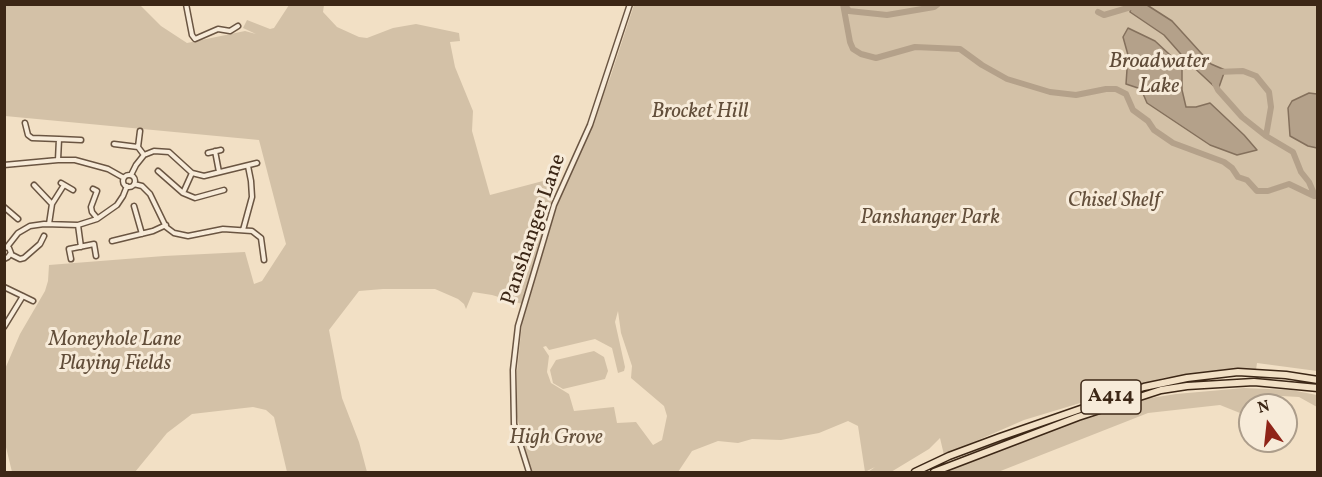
<!DOCTYPE html>
<style>
body{margin:0}
#map{position:relative;width:1322px;height:477px;overflow:hidden;background:#f2e0c5;font-family:Vollkorn,serif}
canvas{display:block}
.frame{position:absolute;inset:0;border:6px solid #3c2716;pointer-events:none}
.north{position:absolute;left:1238px;top:393px;width:60px;height:60px;box-sizing:border-box;background:#f7ebd9;border:2px solid #ac9d8b;border-radius:50%;rotate:345deg;font-size:16px;font-weight:700;line-height:24px;text-align:center;color:#3c2716}
.north::after{content:'';display:block;margin:auto;width:21px;height:27px;background:#8f2418;clip-path:polygon(50% 0,100% 100%,50% 72%,0 100%)}
</style>
<div id="map">
<canvas width="1322" height="477"></canvas>
<div class="frame"></div>
<div class="north">N</div>
</div>
<script>
const context = document.querySelector('canvas').getContext('2d');
context.lineJoin = 'round';
function paint(path, color) {
  context.fillStyle = color;
  context.fill(path, 'evenodd');
}
function shape(rows) {
  const path = new Path2D();
  for (const r of rows) {
    if (r.length === 3) {
      path.moveTo(r[0] + r[2], r[1]);
      path.arc(r[0], r[1], r[2], 0, 2 * Math.PI);
      continue;
    }
    path.moveTo(r[0], r[1]);
    for (let i = 2; i < r.length; i += 2) path.lineTo(r[i], r[i + 1]);
  }
  return path;
}
function stroke(path, color, width, dash) {
  context.strokeStyle = color;
  context.lineWidth = width;
  context.lineCap = dash ? 'butt' : 'round';
  context.setLineDash(dash || []);
  context.stroke(path);
}
function drawText(font, color, halo, rows, align = 'center') {
  context.font = font + ' Vollkorn,serif';
  context.lineWidth = 6;
  context.setLineDash([]);
  context.textBaseline = 'middle';
  context.strokeStyle = halo;
  context.fillStyle = color;
  for (const [text, x, y, turn = 0] of rows) {
    context.save();
    context.translate(x, y);
    context.rotate((+turn || 0) * Math.PI / 180);
    context.textAlign = isNaN(turn) ? turn : align;
    if (halo) context.strokeText(text, 0, 0);
    context.fillText(text, 0, 0);
    context.restore();
  }
}
paint(shape([
 [289,5,324,5,323,12,337,27,359,37,367,38,393,28,416,24,459,33,460,41,450,42,455,67,473,111,472,131,490,195,558,177,522,304,492,295,473,292,466,309,464,304,458,299,435,289,383,289,359,291,329,330,342,398,359,442,367,472,287,472,274,417,266,410,253,407,192,414,167,433,135,472,12,472,5,443,5,369,20,334,45,291,48,281,49,265,164,256,245,252,254,284,262,281,286,244,259,140,5,116,5,5,140,5,161,26,187,43,245,31,256,34,243,28,247,20,270,29,274,28],
 [634,5,1317,5,1317,371,1257,363,1256,370,1228,369,1163,378,1024,420,944,455,940,438,929,449,891,472,868,472,875,467,865,472,858,426,848,421,819,433,781,440,752,439,738,443,718,441,692,451,678,472,531,472,517,417,517,371,522,323,555,211,610,78],
 [618,311,621,333,632,366,631,378,664,406,667,416,662,440,653,445,636,422,617,423,614,407,574,411,569,394,551,383,547,372,549,356,543,347,546,346,549,350,595,339,612,348,618,373,624,371,625,367,615,322],
 [594,351,604,357,608,371,605,379,563,389,553,383,550,370,556,360],
 [1244,388,1291,390,1317,395,1317,407,1299,397,1281,396,1282,405,1250,405,1250,417,1220,405,1148,413,998,472,943,472,1052,430,1138,400,1176,394]
]), '#d3c1a7');
const water = shape([
 [1132,5,1147,5,1172,21,1211,64,1225,70,1218,90,1187,61,1164,35,1130,12,1132,5],
 [1128,28,1155,41,1182,66,1182,90,1186,107,1196,107,1210,103,1244,135,1257,150,1237,155,1210,145,1147,103,1141,89,1126,84,1128,55,1123,37,1128,28],
 [1309,93,1317,94,1317,148,1308,146,1290,136,1288,108,1292,101,1309,93]
]);
paint(water, '#b4a18a');
stroke(water, '#84705c', 1.5);
stroke(shape([
 [843,4,850,42,853,49,861,54,876,58,915,47,960,49,982,65,1007,79,1050,92,1076,95,1106,89,1116,89,1126,94,1133,110,1148,121,1154,130,1173,143,1224,162,1232,168,1238,177,1247,180,1257,191,1268,191,1289,184,1314,196],
 [845,5,849,11,887,15,934,7,938,4],
 [1098,12,1104,15,1131,7,1139,7],
 [1217,72,1243,71,1256,76,1269,92,1271,107,1266,136],
 [1215,84,1218,90,1242,117,1266,136,1293,152,1301,172,1309,182,1315,196]
]), '#b4a18a', 6);
const minor = shape([
 [186,4,192,35,195,39,218,29,230,31,238,26],
 [25,123,28,135,32,138,59,139,58,160],
 [59,139,81,140],
 [114,144,138,147,144,155],
 [138,147,140,131],
 [215,151,219,172],
 [208,153,221,150],
 [4,165,58,160,75,160,108,169,124,178],
 [158,171,183,193,195,198,224,190],
 [131,175,136,165,144,155,154,151,169,152,192,173,204,176,257,163],
 [129,181,6],
 [61,183,73,190],
 [134,184,142,186,150,194,166,227,174,233,188,236,223,229,252,231,261,238,264,260],
 [34,185,52,204],
 [93,189,97,191,91,207,92,212,97,218],
 [183,193,192,173],
 [134,206,142,234],
 [4,207,18,219],
 [49,224,52,204,64,185],
 [78,225,81,247],
 [243,230,252,197,251,181,248,166],
 [112,241,153,231,166,225],
 [4,247,9,248,11,253,8,257,4,259],
 [7,247,18,233,30,226,44,224,78,225,97,219,117,205,123,196,127,186],
 [10,254,20,259,24,258,40,244,44,236],
 [71,259,69,249,94,244,96,256],
 [4,287,33,301],
 [4,327,23,296],
 [529,472,514,424,513,370,518,326,554,205,590,125,630,4]
]);
const trunk = shape([
 [915,472,949,456,1000,437,1144,387,1187,378,1238,372,1286,375,1318,380],
 [934,472,1078,417,1161,390,1187,386,1254,382,1318,388]
]);
stroke(minor, '#6a5542', 7);
stroke(trunk, '#3c2716', 9);
stroke(minor, '#f7ebd9', 4);
stroke(trunk, '#f2e0c5', 6);
for (const [x, y, w] of [
 [1111,397,60]
]) {
  const box = new Path2D();
  box.roundRect(x - w / 2, y - 17, w, 34, 4.5);
  context.fillStyle = '#f7ebd9';
  context.fill(box);
  stroke(box, '#3c2716', 1.5);
}
drawText('bold 20px', '#3c2716', null, [
 ["A414",1111,397]
]);
drawText('italic 21px', '#624e3a', '#f7ebd9', [
 ["Brocket Hill",700,113],
 ["Chisel Shelf",1114,202],
 ["Panshanger Park",930,219],
 ["Moneyhole Lane",115,341],
 ["Playing Fields",115,365],
 ["High Grove",556,439]
]);
drawText('21px', '#3c2716', '#f7ebd9', [
 ["Panshanger Lane",535,230,-71]
]);
drawText('italic 22px', '#604c39', '#f7ebd9', [
 ["Broadwater",1159,63],
 ["Lake",1159,88]
]);
</script>
